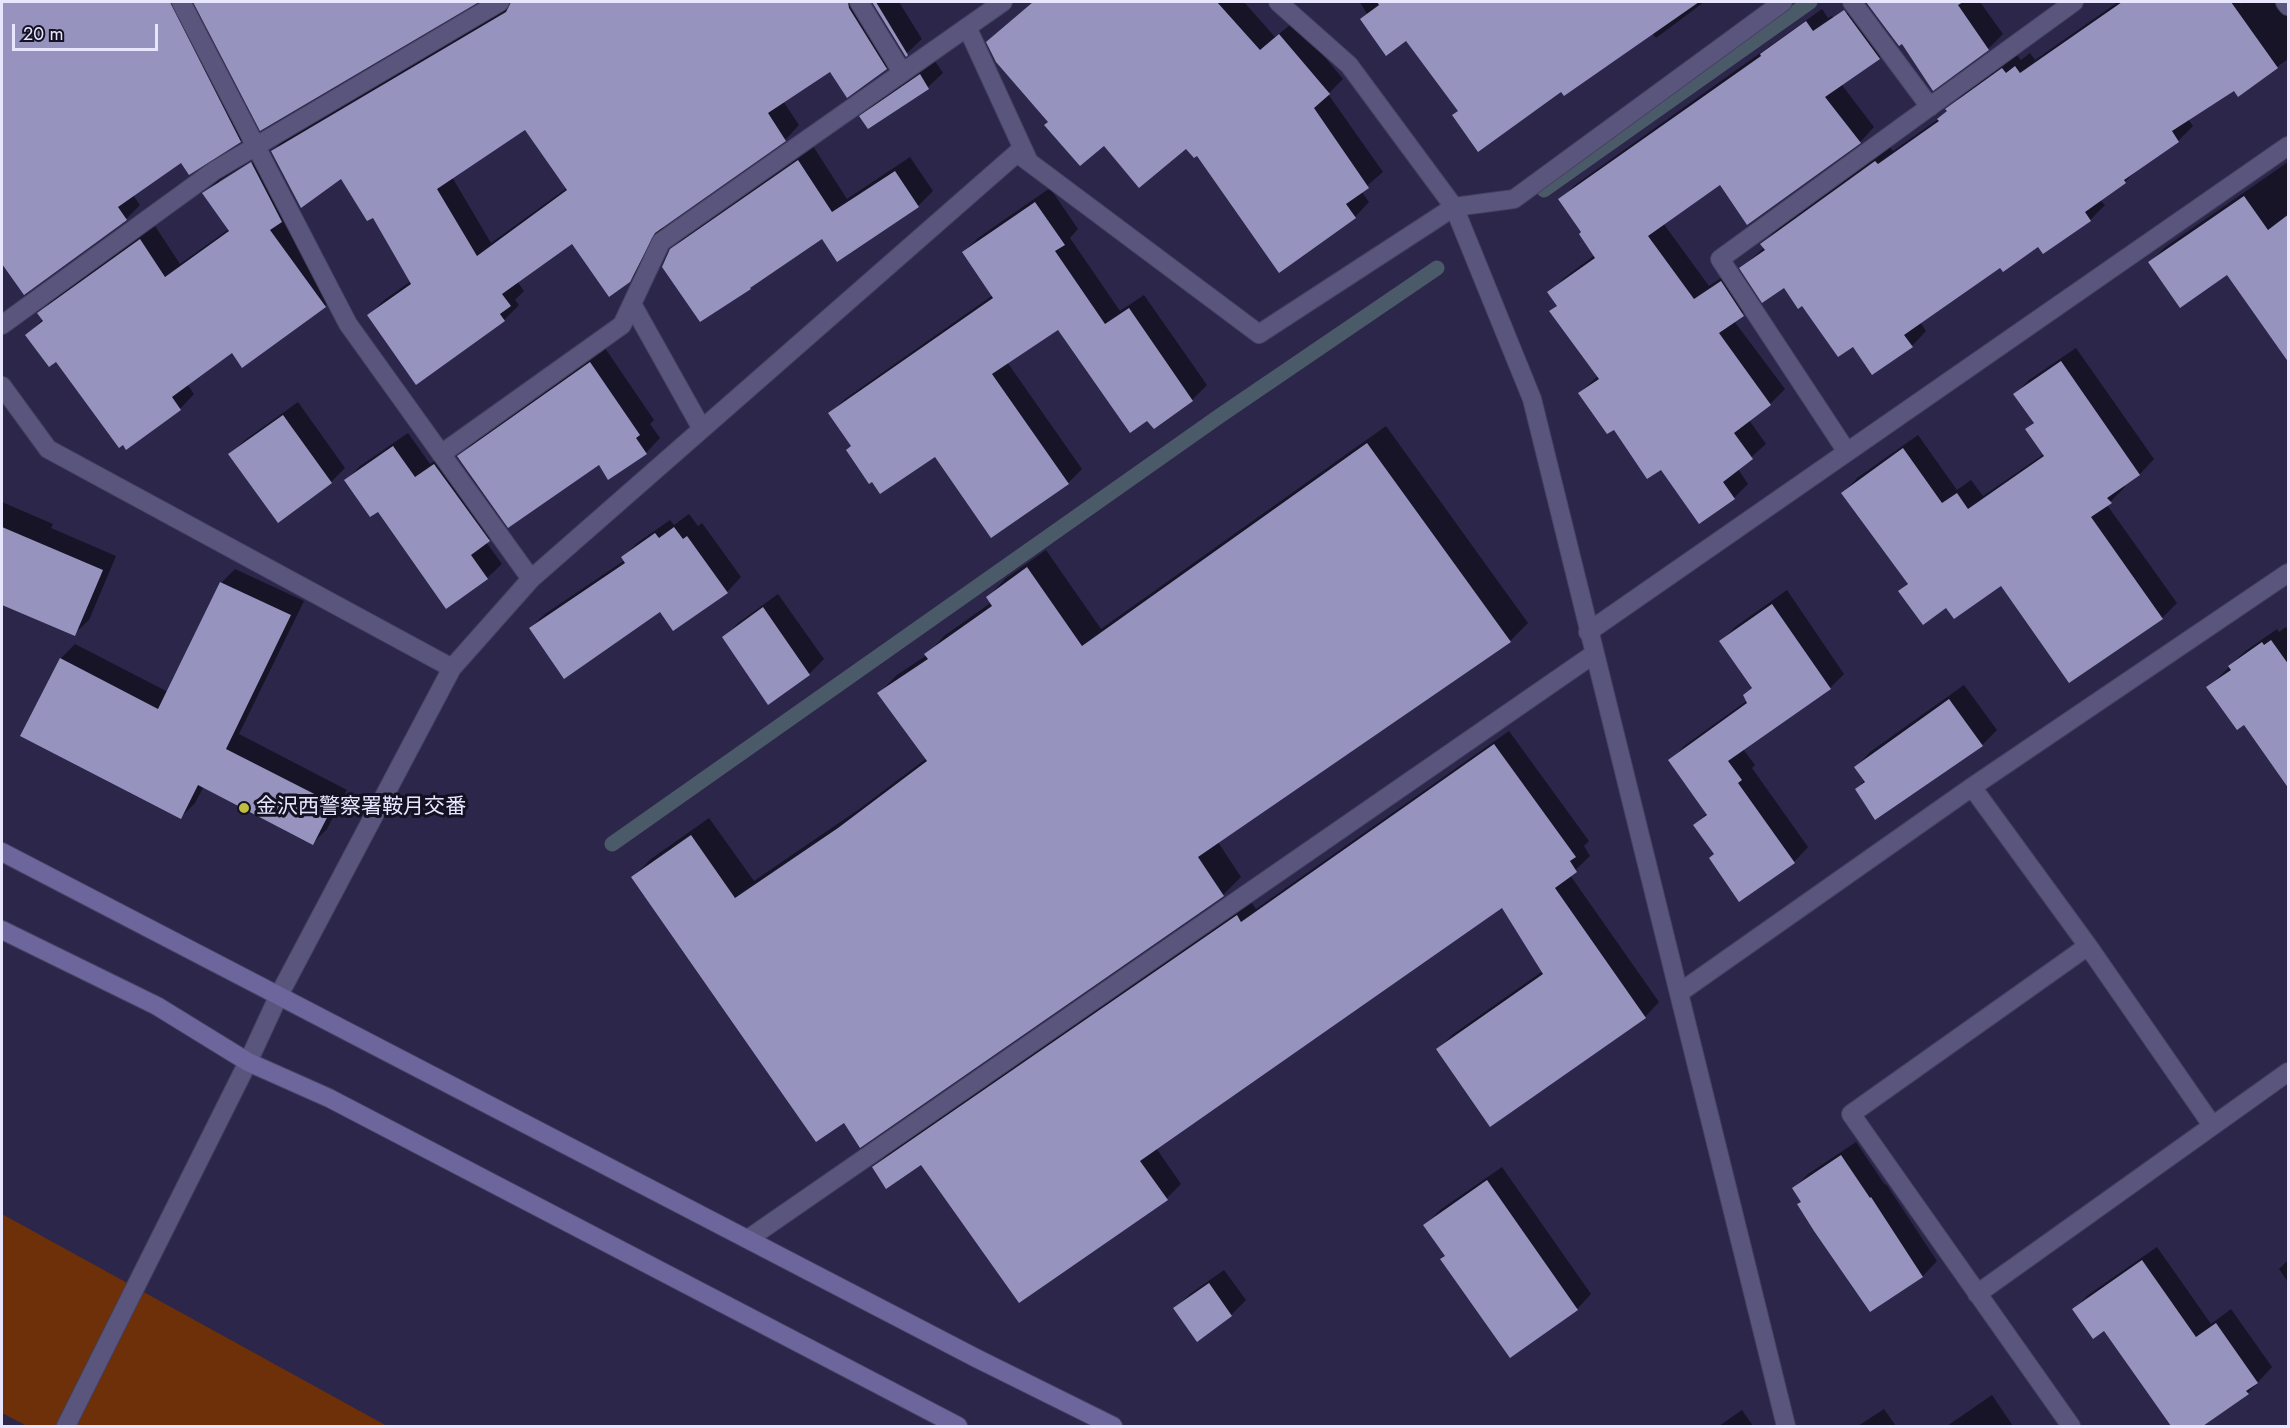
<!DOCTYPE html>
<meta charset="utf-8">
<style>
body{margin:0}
#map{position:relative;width:2290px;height:1428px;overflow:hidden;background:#2b264a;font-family:Jost,sans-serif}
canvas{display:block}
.frame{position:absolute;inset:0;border:3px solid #e7e6fe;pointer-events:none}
.scale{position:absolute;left:12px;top:24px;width:146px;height:27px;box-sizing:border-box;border:3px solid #e7e6fe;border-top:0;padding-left:8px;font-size:18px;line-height:21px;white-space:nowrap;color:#e7e6fe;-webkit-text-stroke:4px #141222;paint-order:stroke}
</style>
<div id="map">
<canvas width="2290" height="1428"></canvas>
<div class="frame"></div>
<div class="scale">20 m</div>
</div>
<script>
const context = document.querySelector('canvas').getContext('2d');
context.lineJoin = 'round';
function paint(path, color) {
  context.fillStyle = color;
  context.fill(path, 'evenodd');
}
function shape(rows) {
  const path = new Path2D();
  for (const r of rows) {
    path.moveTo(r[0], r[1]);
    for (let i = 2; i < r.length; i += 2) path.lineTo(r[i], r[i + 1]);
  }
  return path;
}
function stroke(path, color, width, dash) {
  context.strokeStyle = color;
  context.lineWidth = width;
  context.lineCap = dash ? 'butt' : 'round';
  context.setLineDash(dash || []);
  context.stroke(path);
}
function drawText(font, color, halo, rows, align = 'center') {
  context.font = font + ' Jost,"Noto Sans JP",sans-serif';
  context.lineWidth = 6;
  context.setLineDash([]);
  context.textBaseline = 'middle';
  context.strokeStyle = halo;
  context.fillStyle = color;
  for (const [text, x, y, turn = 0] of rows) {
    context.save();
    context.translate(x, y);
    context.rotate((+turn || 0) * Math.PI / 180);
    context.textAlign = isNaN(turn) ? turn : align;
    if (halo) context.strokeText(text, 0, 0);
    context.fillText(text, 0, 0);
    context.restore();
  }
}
paint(shape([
 [2,1214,387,1426,27,1426,2,1413]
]), '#6d3008');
paint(shape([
 [2,2,190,2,254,126,240,141,182,161,133,195,140,205,126,219,24,293,2,262],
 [195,2,476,2,261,128],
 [512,2,868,2,901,54,886,68,830,69,783,101,799,125,785,140,665,224,644,266,629,281,572,242,517,281,524,291,515,300,519,305,504,320,417,383,369,315,383,301,411,281,373,216,342,177,273,151,287,136],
 [525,128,567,188,491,243,452,177],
 [874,2,899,2,922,39,906,54],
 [1033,2,1244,2,1275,37,1295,21,1343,79,1328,94,1383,172,1361,191,1369,202,1355,217,1197,154,1186,147,1104,144,1050,122,1003,28],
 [1360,2,1704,2,1656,38,1652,33,1562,90,1454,115,1459,110,1406,39,1367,14],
 [1871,2,1980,2,2003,34,1988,49,1933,88,1902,42,1869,3],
 [2118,2,2240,2,2241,4,2244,2,2288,2,2288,59,2238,95,2234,89,2188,119,2193,126,2178,141,2139,167,2125,182,2100,200,2105,205,2090,220,2044,252,2039,245,2000,266,1920,322,1926,331,1912,346,1853,345,1802,304,1784,286,1741,268,1765,247,1762,244,1777,229,1890,147,1893,151,1940,118,1962,95,2017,55,2021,60,2030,53,2035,60],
 [1863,3,1894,43,1879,58,1841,84,1874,127,1860,142,1748,223,1720,183,1663,223,1709,286,1736,268,1757,300,1734,321,1785,389,1770,404,1749,420,1766,444,1738,469,1748,484,1734,498,1661,468,1614,428,1579,393,1598,376,1551,311,1558,305,1549,293,1564,278,1595,255,1583,232,1560,200,1575,185,1822,9,1828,18,1832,16,1835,21],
 [935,61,943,73,928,87,868,127,861,117,876,102],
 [813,146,847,199,910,157,933,191,918,206,838,260,823,237,757,281,750,288,700,320,671,250,686,235],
 [266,149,339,292,325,306,233,351,187,384,194,394,180,409,56,360,27,335,43,319,39,314,53,299,155,226,180,264,229,229,204,194,219,179],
 [257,157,258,159,219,185,219,181],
 [2288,162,2288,360,2227,273,2150,262,2164,248],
 [1050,188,1078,229,1070,238,1120,311,1144,295,1207,385,1192,400,1154,427,1058,327,1007,362,1082,469,1068,483,935,455,852,446,830,413,845,399,993,295,963,252,978,238],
 [605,348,654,420,650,424,660,438,646,453,459,457,473,442],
 [2076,348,2154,459,2140,474,2123,485,2125,487,2107,505,2177,603,2162,618,2069,681,2001,584,1947,606,1900,591,1909,582,1843,493,1857,478,1918,435,1957,490,1971,480,1983,496,2044,454,2027,429,2035,421,2015,394,2029,380],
 [298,402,345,468,331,482,230,454,245,440],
 [1386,426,1528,623,1510,641,1218,842,1241,877,1223,895,845,1121,633,877,651,859,709,818,754,881,858,810,927,758,879,693,897,675,927,655,944,636,992,602,988,597,1005,579,1046,550,1101,629],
 [408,433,430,464,449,451,503,526,486,542,502,564,487,578,378,509,346,480,360,466],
 [2,502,53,524,51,528,116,556,89,620,74,634,2,604],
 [689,514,698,526,702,523,741,577,727,592,673,629,660,610,530,628,545,614,625,560,623,557,637,543,670,520,674,525],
 [235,569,304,601,239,734,347,790,327,829,313,843,204,786,195,803,181,817,22,735,61,658,75,644,168,692,221,583],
 [1787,590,1844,674,1830,688,1743,749,1755,765,1752,768,1808,847,1794,862,1715,854,1695,825,1707,813,1670,761,1684,746,1748,700,1744,695,1753,687,1721,641,1735,627],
 [778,594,824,659,809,674,768,703,724,637,738,623],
 [2286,627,2288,630,2288,780,2244,723,2208,688,2244,652,2277,629,2279,632],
 [1964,685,1997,730,1982,745,1876,818,1856,789,1865,780,1856,767,1870,752],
 [1509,731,1589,841,1584,846,1590,856,1570,875,1659,1002,1645,1017,1491,1125,1438,1049,1452,1035,1543,971,1503,906,1156,1148,1181,1184,1167,1198,921,1162,874,1167,889,1153,1251,902,1256,909],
 [1856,1142,1885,1185,1886,1184,1937,1261,1923,1276,1870,1310,1794,1188,1808,1174],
 [1502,1167,1591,1294,1577,1309,1447,1255,1425,1225,1440,1210],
 [2157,1247,2211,1324,2231,1309,2272,1367,2248,1393,2201,1426,2173,1426,2104,1329,2074,1309,2088,1295],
 [2288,1260,2288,1282,2279,1269],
 [1224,1270,1246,1300,1231,1315,1197,1340,1175,1308,1190,1294],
 [1992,1395,2013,1426,1947,1426],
 [1884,1409,1896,1426,1858,1426],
 [1742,1410,1753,1426,1719,1426]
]), '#0007');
stroke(shape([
 [1544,190,1810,2],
 [612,844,1221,415,1437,268]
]), '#4b5a68', 15);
paint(shape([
 [2,2,170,2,241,142,189,175,181,163,118,207,127,220,24,295,2,264],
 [193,2,479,2,260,131],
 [511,2,848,2,849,8,887,69,847,98,830,72,768,113,786,141,655,233,630,282,609,297,572,244,502,294,511,306,500,314,505,321,416,385,367,315,411,284,373,218,367,221,341,179,301,208,271,151,506,12],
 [525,130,567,190,477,256,437,189],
 [872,2,876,2,908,55,906,57],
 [1033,2,1217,2,1260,50,1279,34,1330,94,1314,108,1369,188,1346,204,1356,218,1279,273,1197,156,1194,158,1186,149,1139,188,1104,146,1080,166,1044,125,1048,122,996,62,986,42],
 [1377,2,1699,2,1564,96,1561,92,1478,152,1452,115,1458,111,1406,41,1386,56,1360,19,1379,5],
 [1866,2,1963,2,1958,5,1989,50,1933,91,1902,44,1899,46],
 [2122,2,2231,2,2278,68,2238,97,2234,91,2172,131,2179,142,2124,180,2126,183,2085,212,2091,221,2043,254,2038,247,2003,272,2000,268,1904,335,1913,347,1872,375,1853,347,1838,357,1802,306,1798,309,1784,288,1762,303,1739,268,1765,250,1760,244,1875,161,1878,164,1939,121,1937,119,1947,111,1945,109,2002,68,2006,73,2015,66,2020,73],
 [1844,10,1880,59,1825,97,1861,143,1747,225,1720,185,1648,236,1694,299,1721,281,1744,316,1719,333,1771,405,1734,433,1753,459,1723,482,1735,499,1699,524,1661,470,1647,479,1614,430,1607,434,1578,393,1599,379,1549,311,1557,306,1547,292,1595,258,1579,234,1581,232,1558,199,1761,56,1760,54,1806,21,1813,31],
 [920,74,929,89,868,129,859,116],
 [798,160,832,212,895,171,919,207,837,262,822,239,750,288,751,289,700,322,662,267,670,249],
 [251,162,282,222,270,230,326,307,242,368,232,353,172,397,181,410,126,450,123,445,119,448,56,362,49,367,25,335,43,321,37,313,140,239,165,277,229,231,202,193],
 [2244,196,2268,230,2289,214,2289,363,2227,275,2180,308,2148,262],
 [1035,202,1065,245,1055,251,1105,324,1129,308,1193,401,1154,429,1147,421,1130,433,1058,330,992,374,1069,484,991,538,935,457,880,494,872,482,869,484,846,450,851,446,828,413,993,298,962,252],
 [2061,361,2140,475,2107,498,2112,503,2091,517,2163,619,2069,683,2001,586,1954,619,1946,608,1923,625,1898,591,1908,584,1841,493,1903,448,1942,503,1957,493,1968,509,2044,456,2025,429,2034,423,2013,394],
 [590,362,640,435,636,438,647,454,608,480,599,465,508,528,457,456],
 [283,415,332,483,278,523,228,454],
 [1367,443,1511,642,1198,857,1224,896,860,1148,844,1123,816,1142,631,877,691,835,735,898,838,828,927,761,877,693,928,659,924,654,992,606,986,597,1027,567,1082,646],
 [393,446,415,477,434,464,490,541,471,555,488,579,446,609,378,512,370,517,344,480],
 [2,527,103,570,75,636,2,605],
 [674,527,683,539,687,536,728,593,673,631,660,612,564,679,529,628,625,563,621,557,655,533,659,538],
 [220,582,291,615,226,749,334,804,313,845,198,785,181,819,20,736,60,658,158,709],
 [1772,604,1831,689,1728,761,1742,780,1738,783,1795,863,1739,902,1709,858,1714,854,1693,825,1707,815,1668,760,1747,703,1743,695,1752,688,1719,641],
 [763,607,810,675,768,705,722,637],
 [2271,640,2289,665,2289,789,2244,725,2237,730,2206,687,2231,670,2228,666,2262,642,2264,645],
 [1949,699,1983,746,1875,820,1855,789,1865,782,1854,767],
 [1494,744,1576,857,1570,861,1577,872,1555,888,1646,1018,1490,1127,1436,1049,1543,974,1502,908,1140,1161,1168,1200,1019,1303,921,1165,886,1189,872,1167,1237,915,1241,922],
 [1841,1155,1870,1198,1871,1197,1923,1277,1870,1312,1814,1231,1797,1204,1801,1202,1792,1188],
 [1487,1180,1578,1310,1510,1358,1440,1259,1445,1256,1423,1225],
 [2142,1260,2196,1337,2216,1323,2258,1383,2246,1391,2249,1394,2203,1426,2171,1426,2104,1331,2093,1339,2072,1309],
 [1209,1283,1232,1316,1197,1342,1173,1308]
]), '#9793bf');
const street = shape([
 [181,2,348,324,531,579],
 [859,2,902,72],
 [1278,2,1349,65,1454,207,1532,399,1786,1426],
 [1852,2,1930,107],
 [2285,2,2288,6],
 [967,27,1029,162],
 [632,304,702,429],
 [2,325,214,171,500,2],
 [2,386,48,449,452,668],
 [1847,452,1720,259,2074,2],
 [441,454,622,325,661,242,1003,2],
 [1588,632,2288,146],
 [1972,787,2088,946,2212,1125],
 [1679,993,1972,787,2288,573],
 [748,1239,1594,654],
 [1977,1294,2288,1072],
 [66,1426,248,1062,279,995,452,668,531,579,1017,153,1259,334,1454,207,1514,199,1783,2],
 [2071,1426,1851,1114,2088,946]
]);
const secondary = shape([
 [2,852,976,1358,1113,1426],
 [2,930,157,1006,248,1062,329,1098,958,1426]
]);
stroke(street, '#474161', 20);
stroke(secondary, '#474161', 20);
stroke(street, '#59557d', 18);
stroke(secondary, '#6c669c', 18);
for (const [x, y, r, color] of [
 [244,808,6,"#c0be40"]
]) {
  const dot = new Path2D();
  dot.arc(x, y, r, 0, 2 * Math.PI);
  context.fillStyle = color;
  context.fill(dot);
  stroke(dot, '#141222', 2);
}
drawText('21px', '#e7e6fe', '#141222', [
 ["金沢西警察署鞍月交番",256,808]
], 'left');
</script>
